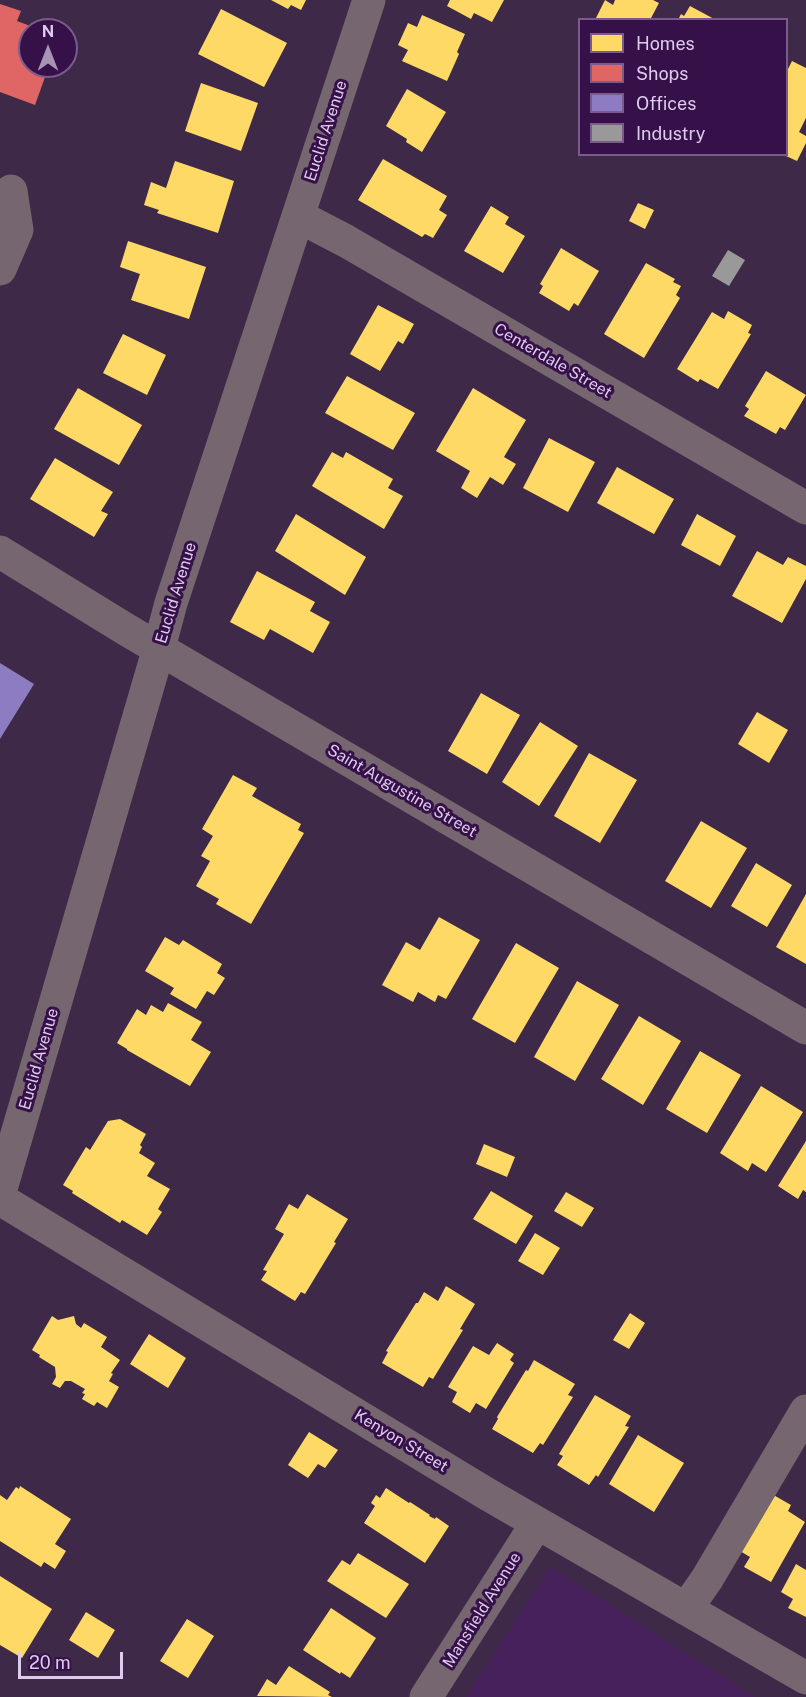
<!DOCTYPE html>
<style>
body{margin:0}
#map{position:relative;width:806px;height:1697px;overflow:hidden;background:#3e2a48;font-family:"Public Sans",sans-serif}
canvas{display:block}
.legend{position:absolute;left:578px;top:18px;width:210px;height:138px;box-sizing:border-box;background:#361149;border:2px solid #7a5b8b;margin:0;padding:8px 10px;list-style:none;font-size:18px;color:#dfcbed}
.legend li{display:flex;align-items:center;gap:12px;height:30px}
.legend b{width:30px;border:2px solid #7a5b8b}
.north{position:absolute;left:18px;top:18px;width:60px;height:60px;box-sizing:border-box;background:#361149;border:2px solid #7a5b8b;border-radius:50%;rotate:0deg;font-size:16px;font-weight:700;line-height:24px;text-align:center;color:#dfcbed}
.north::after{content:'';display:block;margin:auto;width:21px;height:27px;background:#a793b3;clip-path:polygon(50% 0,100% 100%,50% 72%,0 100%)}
.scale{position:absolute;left:18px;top:1652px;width:105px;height:27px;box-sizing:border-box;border:3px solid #dfcbed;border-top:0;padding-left:8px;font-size:18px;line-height:21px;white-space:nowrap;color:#dfcbed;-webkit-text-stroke:4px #361149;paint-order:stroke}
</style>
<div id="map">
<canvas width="806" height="1697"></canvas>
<ul class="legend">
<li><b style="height:16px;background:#ffd966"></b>Homes</li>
<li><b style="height:16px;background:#e06666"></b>Shops</li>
<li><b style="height:16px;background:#8e7cc3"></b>Offices</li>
<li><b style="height:16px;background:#999"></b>Industry</li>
</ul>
<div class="north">N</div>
<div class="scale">20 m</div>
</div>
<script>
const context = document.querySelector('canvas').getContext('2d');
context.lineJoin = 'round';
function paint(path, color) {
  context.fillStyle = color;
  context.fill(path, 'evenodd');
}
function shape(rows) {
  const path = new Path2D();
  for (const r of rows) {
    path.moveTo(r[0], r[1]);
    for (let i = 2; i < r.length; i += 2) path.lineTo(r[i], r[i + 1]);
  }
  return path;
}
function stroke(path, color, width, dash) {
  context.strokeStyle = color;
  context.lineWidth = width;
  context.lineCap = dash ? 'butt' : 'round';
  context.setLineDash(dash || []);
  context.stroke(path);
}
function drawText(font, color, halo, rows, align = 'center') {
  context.font = font + ' "Public Sans",sans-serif';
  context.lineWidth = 6;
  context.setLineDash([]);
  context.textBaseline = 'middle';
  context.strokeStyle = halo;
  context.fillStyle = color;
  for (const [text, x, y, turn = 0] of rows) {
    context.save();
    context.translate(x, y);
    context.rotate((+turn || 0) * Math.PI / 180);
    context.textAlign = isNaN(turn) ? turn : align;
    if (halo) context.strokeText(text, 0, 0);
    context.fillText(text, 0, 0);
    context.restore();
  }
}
paint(shape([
 [550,1567,755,1697,466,1697]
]), '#47215b');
paint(shape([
 [271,0,306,0,301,10,291,5,288,9],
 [450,0,504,0,492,22,474,13,471,19,447,6],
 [605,0,613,5,615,0,653,0,659,3,650,20,595,20],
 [690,6,716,20,678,20,681,14,684,16],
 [221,9,287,43,264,87,198,54],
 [422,15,465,34,457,52,459,54,447,81,402,61,408,50,398,45,408,23,417,27],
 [792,61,806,68,806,118,799,132,806,136,806,143,797,161,786,156,786,73],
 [201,83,258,103,241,151,185,131],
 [407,89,446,112,422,152,406,142,407,139,386,126],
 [383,159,447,196,439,210,447,215,433,238,425,234,422,237,358,200],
 [175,161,234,181,218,233,157,213,159,210,144,205,151,182,166,188],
 [638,203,654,210,645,229,629,221],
 [491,206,509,217,505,224,525,236,503,273,464,251],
 [128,241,206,267,189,319,131,300,140,274,120,267],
 [561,248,599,271,578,306,574,303,569,311,539,293,543,286,540,284],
 [646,263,675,279,673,282,681,286,676,295,680,298,644,358,604,334],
 [378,305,414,324,403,344,398,341,380,371,350,354],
 [728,311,752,325,748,333,751,334,718,389,700,379,698,382,677,369,712,312,724,319],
 [123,334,166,355,147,395,103,373],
 [766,371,806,395,785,430,780,427,776,434,744,416,749,409,745,406],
 [347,376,415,413,393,450,325,413],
 [78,388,142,425,119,465,54,429],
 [473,388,526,420,504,457,516,464,503,485,490,477,477,498,461,488,470,471,436,451],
 [549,438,595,462,568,512,523,488],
 [332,452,343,458,346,452,393,479,388,488,403,496,384,529,312,486],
 [55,458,113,492,101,511,108,514,94,537,30,499],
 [617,467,674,499,654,534,597,503],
 [296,514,366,557,345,595,275,551],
 [697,514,736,536,720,566,681,545],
 [757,551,783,565,788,557,806,566,806,579,782,623,732,596],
 [257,571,315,602,310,611,330,622,313,653,270,629,264,640,230,622],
 [481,693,520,715,487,774,448,751],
 [757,712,788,730,769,763,738,744],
 [540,722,578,746,539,806,502,782],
 [589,753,637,780,600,843,554,816],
 [233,775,257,788,252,796,301,824,298,830,304,833,251,924,216,904,219,899,196,886,210,861,201,856,213,836,202,829],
 [701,821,747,848,711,908,665,881],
 [756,863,792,885,767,927,731,906],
 [806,894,806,964,776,947],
 [439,917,480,940,446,999,438,995,435,1002,418,992,413,1002,382,985,406,942,420,950],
 [165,937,179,945,183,940,222,964,217,973,225,978,214,995,207,991,196,1009,170,994,174,988,145,971],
 [516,943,559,968,515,1043,472,1019],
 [577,981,619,1005,575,1081,534,1057],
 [168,1003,202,1022,191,1040,211,1052,190,1086,127,1050,127,1049,117,1043,137,1009,146,1015,151,1005,163,1012],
 [639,1016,681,1041,643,1105,601,1079],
 [700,1051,741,1075,707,1133,666,1109],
 [761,1086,803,1112,766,1172,752,1163,748,1171,720,1153],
 [120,1119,146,1134,140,1145,142,1147,139,1153,155,1163,147,1176,170,1189,158,1209,162,1212,147,1235,122,1220,120,1223,72,1193,73,1191,63,1185,86,1147,90,1150,108,1121],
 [806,1141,806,1192,803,1190,798,1199,778,1186],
 [484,1144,515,1157,507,1177,476,1164],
 [491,1191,533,1216,516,1244,473,1219],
 [566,1192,594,1208,582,1227,554,1211],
 [307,1194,348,1219,334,1242,336,1243,305,1294,301,1292,295,1301,261,1280,267,1271,263,1270,284,1234,275,1229,289,1204,298,1209],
 [535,1233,560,1248,543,1275,518,1261],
 [446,1286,475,1304,460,1329,463,1330,433,1379,429,1377,423,1387,382,1363,388,1352,386,1351,416,1303,418,1303,424,1292,438,1301],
 [630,1313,645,1323,629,1349,613,1340],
 [52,1316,58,1320,74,1316,76,1324,81,1328,84,1323,107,1337,101,1347,120,1360,111,1373,113,1374,109,1381,119,1387,107,1408,97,1402,94,1406,82,1399,85,1394,82,1393,85,1389,71,1381,65,1381,60,1388,52,1384,56,1377,55,1367,39,1357,40,1355,32,1350],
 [149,1334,186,1358,168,1388,130,1364],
 [497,1343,514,1354,510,1360,514,1363,486,1409,476,1403,470,1413,452,1402,457,1392,448,1387,473,1346,489,1355],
 [534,1360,575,1384,568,1395,573,1397,543,1445,540,1443,533,1453,492,1429,498,1419,497,1417,526,1370,528,1371],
 [595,1395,631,1416,625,1426,629,1427,598,1477,596,1475,589,1485,557,1465,563,1456,559,1454],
 [309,1432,338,1450,325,1468,318,1464,308,1478,288,1465],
 [638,1435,684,1463,654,1512,609,1484],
 [20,1486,71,1519,55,1544,66,1551,55,1569,44,1562,41,1567,0,1541,0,1495,7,1500,16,1487,19,1489],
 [386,1488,409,1503,410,1502,430,1515,429,1516,435,1519,436,1517,449,1526,425,1563,364,1523,375,1506,371,1503,376,1495,380,1498],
 [770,1493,791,1505,788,1511,805,1522,771,1582,744,1567,750,1557,735,1548],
 [358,1553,409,1584,386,1618,327,1581,342,1560,350,1565],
 [796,1564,806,1570,806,1617,788,1608,793,1599,781,1592],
 [0,1576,52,1609,22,1658,0,1645],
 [331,1608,376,1638,350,1678,341,1672,340,1674,303,1650],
 [86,1612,115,1630,98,1658,69,1640],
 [187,1619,214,1636,188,1678,160,1661],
 [289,1666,330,1692,328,1695,332,1697,257,1696,267,1679,276,1685]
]), '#ffd966');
paint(shape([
 [0,4,21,11,17,21,41,30,30,30,30,66,49,66,35,105,0,92]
]), '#e06666');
paint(shape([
 [0,663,34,684,0,739]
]), '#8e7cc3');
paint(shape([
 [728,250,745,260,729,286,712,276]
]), '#999');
stroke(shape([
 [298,216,346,241,806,508],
 [0,269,17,230,11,191],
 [0,552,127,630,806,1028],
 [0,1192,159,648,171,603,369,0],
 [0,1199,487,1494,806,1678],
 [686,1609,707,1579,806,1411],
 [426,1697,537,1523]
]), '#75666f', 33);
drawText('16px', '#dfcbed', '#361149', [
 ["Euclid Avenue",326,131,-72],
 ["Centerdale Street",553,361,30],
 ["Euclid Avenue",176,593,-73],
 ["Saint Augustine Street",402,791,30],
 ["Euclid Avenue",39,1059,-74],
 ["Kenyon Street",401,1441,31],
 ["Mansfield Avenue",482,1610,-58]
]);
</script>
